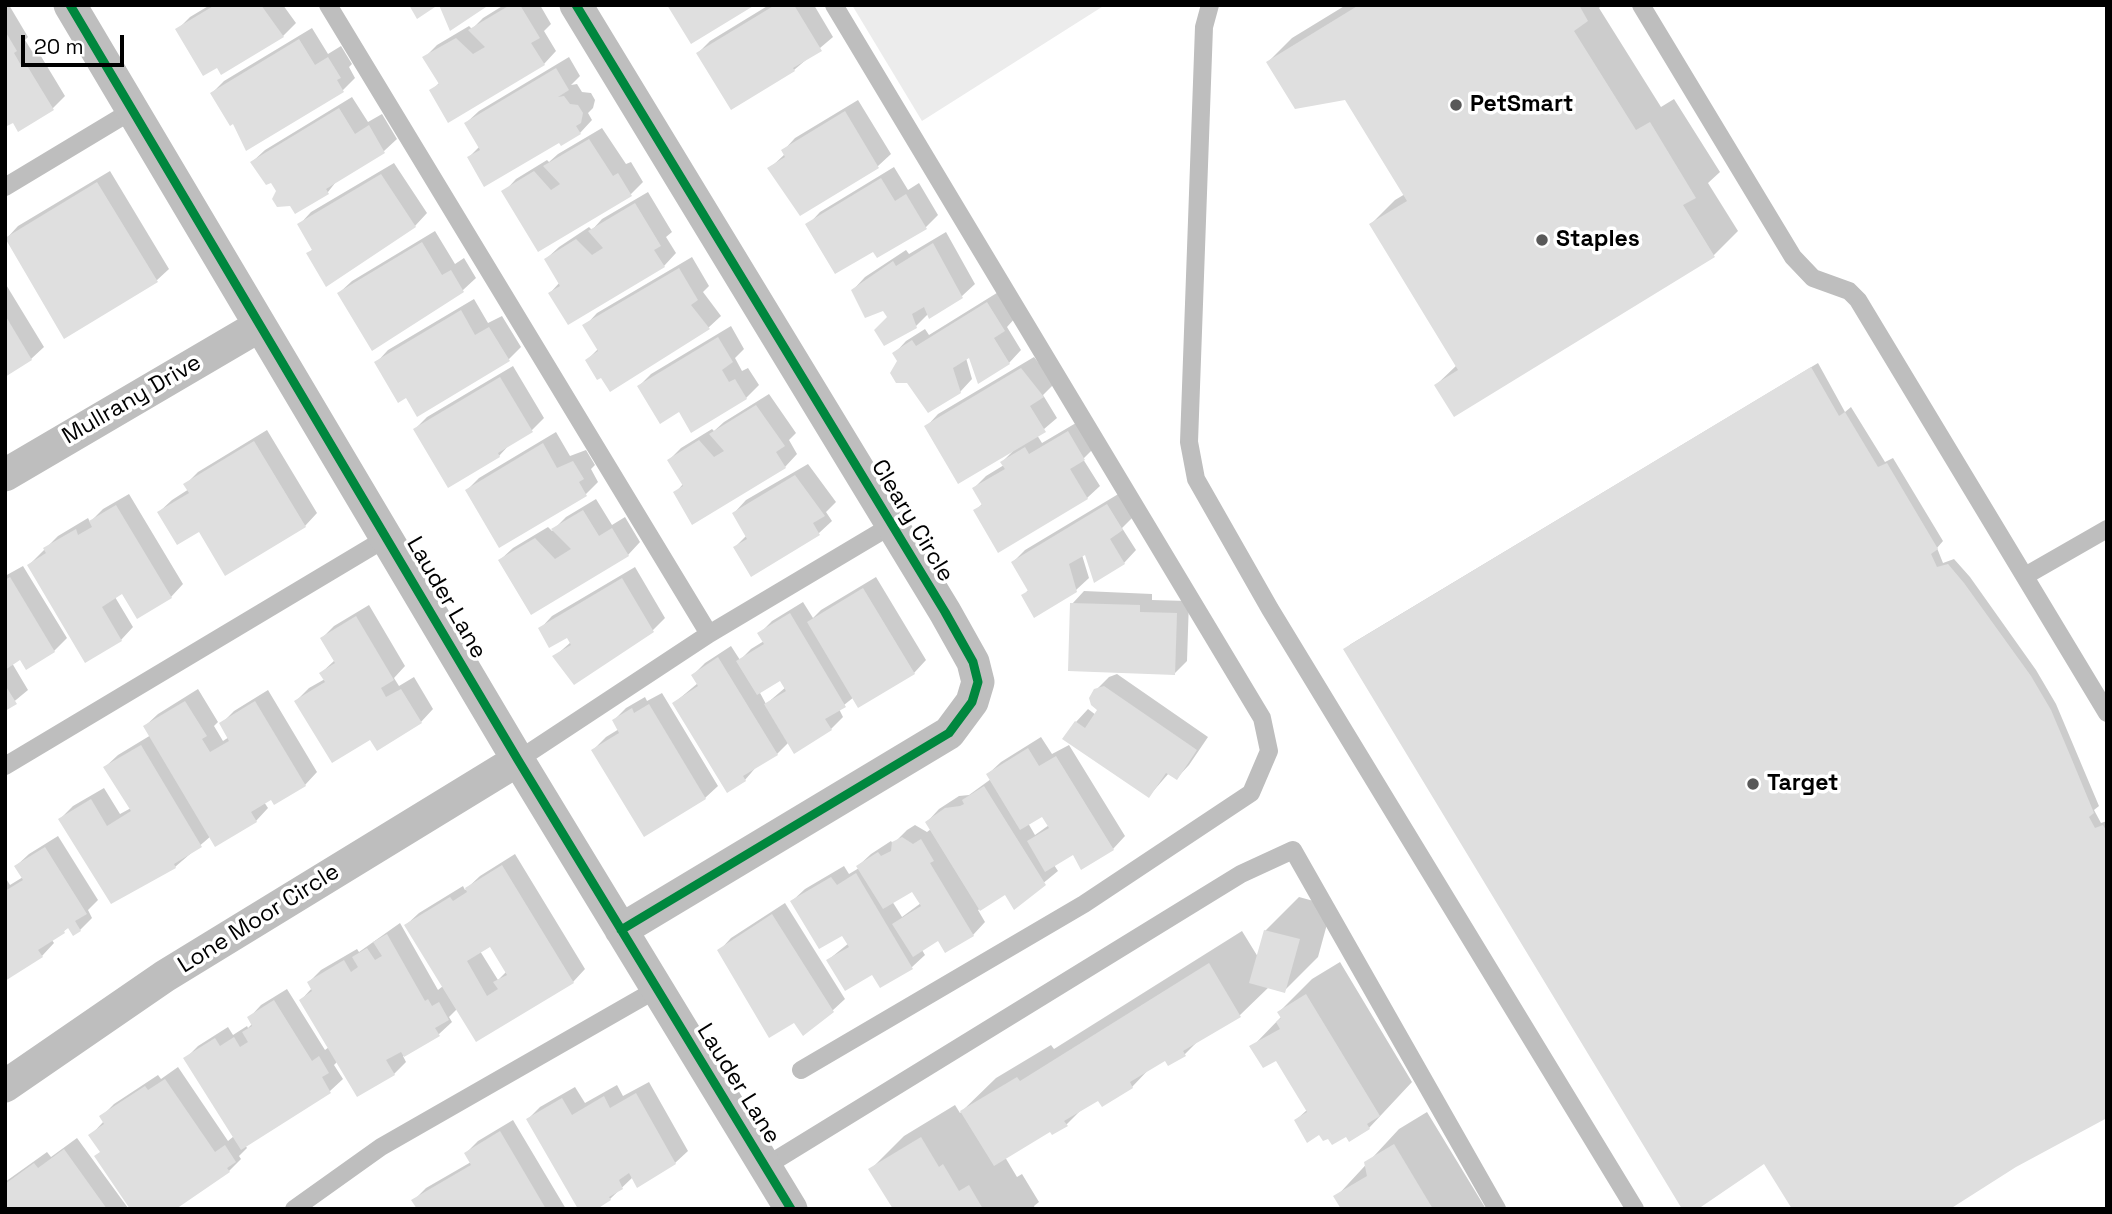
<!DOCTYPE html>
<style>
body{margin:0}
#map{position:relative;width:2112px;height:1214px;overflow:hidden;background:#fff;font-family:"Space Grotesk",sans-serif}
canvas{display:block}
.frame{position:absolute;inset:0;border:7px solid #000;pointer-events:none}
.scale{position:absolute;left:21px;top:35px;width:103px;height:32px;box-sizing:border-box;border:4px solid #000;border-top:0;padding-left:9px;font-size:21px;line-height:24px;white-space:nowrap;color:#000;-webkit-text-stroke:5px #fff;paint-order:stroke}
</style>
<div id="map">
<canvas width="2112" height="1214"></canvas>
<div class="frame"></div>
<div class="scale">20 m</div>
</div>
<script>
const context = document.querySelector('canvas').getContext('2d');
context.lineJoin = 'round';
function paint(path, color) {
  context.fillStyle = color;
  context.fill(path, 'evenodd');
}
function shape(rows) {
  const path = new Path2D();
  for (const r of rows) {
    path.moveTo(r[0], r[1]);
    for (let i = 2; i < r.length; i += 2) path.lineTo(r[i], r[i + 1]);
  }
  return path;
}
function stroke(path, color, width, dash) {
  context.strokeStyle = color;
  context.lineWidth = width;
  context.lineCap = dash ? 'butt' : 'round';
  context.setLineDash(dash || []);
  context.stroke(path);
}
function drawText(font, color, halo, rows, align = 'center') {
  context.font = font + ' "Space Grotesk",sans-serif';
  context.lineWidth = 7;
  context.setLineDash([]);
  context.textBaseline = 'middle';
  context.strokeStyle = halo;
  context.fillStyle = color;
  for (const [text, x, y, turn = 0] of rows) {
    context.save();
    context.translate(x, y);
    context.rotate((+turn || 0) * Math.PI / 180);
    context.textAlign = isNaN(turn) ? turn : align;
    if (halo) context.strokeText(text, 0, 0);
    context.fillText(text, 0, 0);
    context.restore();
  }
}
paint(shape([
 [852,5,1105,5,922,121]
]), '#ececec');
paint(shape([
 [5,5,9,5,28,37,25,40,35,56,39,53,65,96,53,108,14,120,5,125],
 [210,5,283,5,296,23,283,36,222,73,217,65,177,30,190,17],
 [504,5,540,5,551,24,544,31,556,51,544,64,431,91,440,82,425,57,437,45,469,26,472,29,483,18],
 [769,5,814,5,833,37,794,70,698,53,710,41],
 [1346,5,1602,5,1599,8,1661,107,1674,99,1720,172,1708,183,1738,231,1714,255,1436,385,1457,365,1371,224,1395,200,1405,194,1346,98,1268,62,1292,38],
 [312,28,328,54,341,46,352,64,349,67,355,78,343,90,212,93,224,81],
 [569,57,580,76,571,85,577,84,582,92,591,93,595,100,593,108,588,113,592,120,580,133,559,140,469,157,480,146,466,123,479,111],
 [352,97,368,122,382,114,397,139,384,151,339,178,328,192,278,191,272,181,252,162,265,150],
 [858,100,891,154,878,166,800,214,770,168,785,154,783,151,795,138],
 [602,128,626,164,631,162,643,182,631,194,504,192,516,179,547,160,549,162,558,154],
 [394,163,427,213,415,226,308,254,313,249,299,225,311,212],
 [894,167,908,190,919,183,938,215,926,227,874,250,808,225,820,212],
 [110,171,169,269,156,281,6,239,18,226],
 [648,192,672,232,666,237,676,253,664,266,550,293,560,282,546,259,559,247,589,227,592,230,602,219],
 [435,231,455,264,464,258,476,278,463,290,372,349,339,293,352,281],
 [946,232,975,284,962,296,930,316,929,313,916,326,889,318,883,309,853,290,865,277,906,250,909,254],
 [692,257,709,286,703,292,721,316,708,328,587,360,598,349,585,326,597,313],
 [5,283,44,347,31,359,5,375],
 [1000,291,1016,317,1007,327,1021,350,1009,363,970,355,966,358,972,379,960,392,899,361,894,354,906,341,925,329,929,335],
 [474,299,488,323,502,316,521,347,509,359,406,396,376,363,388,350],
 [731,326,744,349,735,358,742,371,748,368,759,385,746,398,692,430,679,409,639,386,651,374],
 [1034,357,1055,383,1043,395,1057,418,1037,435,1042,443,1081,420,1096,446,1083,459,1100,486,1087,498,975,511,983,503,974,488,986,476,1004,465,1002,462,1014,450,926,427,938,414],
 [1818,363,1845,412,1851,407,1885,462,1893,458,1943,541,1937,548,1943,563,1954,559,1970,577,2036,670,2056,704,2099,806,2094,810,2101,823,2107,821,2107,1116,1765,1161,1345,649,1351,644],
 [513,366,544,418,532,430,511,443,499,456,415,429,427,417],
 [769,394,796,433,789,440,797,454,785,467,675,493,683,484,669,460,681,448,712,429,714,431,724,422],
 [267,430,317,513,305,526,199,530,159,512,172,500,189,489,186,484,198,472],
 [556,432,570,456,586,450,595,465,591,469,598,482,586,494,467,490,479,478],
 [808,464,836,502,826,512,832,521,819,533,751,574,735,547,747,535,734,513,746,500],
 [1120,493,1134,516,1122,528,1136,550,1124,563,1085,552,1082,555,1089,578,1076,590,1023,596,1029,589,1013,562,1025,550],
 [129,494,183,584,171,597,123,592,115,597,133,627,121,640,29,565,58,536,88,518,90,522,103,509],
 [596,499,612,525,625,517,640,542,628,555,532,613,500,560,513,548,548,527,552,531,566,517],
 [23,566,67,638,54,651,26,668,21,658,12,663,28,690,5,709,5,576],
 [635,567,665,618,653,630,555,656,571,642,567,635,540,629,552,616],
 [876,577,926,660,914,673,854,697,839,709,843,717,831,729,789,742,777,754,757,766,745,780,728,790,674,703,698,683,693,675,705,663,731,646,740,660,751,649,764,641,760,633,772,621,803,602,813,618,821,610],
 [781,678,786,687,766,704,759,691],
 [1084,591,1152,594,1152,600,1189,601,1187,661,1174,674,1072,604],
 [369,605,405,666,394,678,399,686,414,677,433,709,421,722,371,738,296,701,309,688,325,679,321,673,335,660,322,638,334,626],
 [1117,674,1208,737,1189,765,1177,778,1169,773,1149,796,1065,739,1076,722,1088,709,1096,715,1100,709,1096,690,1109,677],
 [198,689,218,722,214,726,223,741,229,737,221,724,234,711,268,690,317,772,305,785,264,802,268,808,256,821,211,836,175,867,60,819,73,806,104,788,120,814,131,808,105,767,118,755,151,735,145,726,158,714],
 [662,693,718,786,705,798,593,750,606,737,619,729,614,720,626,708,645,697,647,701],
 [1041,737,1052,754,1069,745,1125,836,1113,849,1073,853,1054,865,1058,871,1014,907,1005,893,978,910,985,922,973,935,939,939,922,950,925,955,912,967,880,986,872,973,828,960,849,943,843,933,792,901,805,889,844,866,849,874,859,868,858,866,871,854,891,841,893,844,907,830,915,825,927,832,931,829,927,822,939,809,959,796,969,795,991,779,988,774,1001,762],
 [1043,814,1049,825,1035,835,1028,823],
 [912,889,921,903,902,917,892,901],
 [58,836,98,900,88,910,92,918,80,930,69,927,52,940,54,943,42,956,5,979,5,877,10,885,23,877,16,866,29,854],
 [515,854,585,969,573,982,457,1009,449,1017,452,1022,439,1034,403,1056,406,1062,394,1074,338,1061,334,1065,343,1079,330,1091,245,1145,247,1148,239,1156,241,1159,229,1171,173,1209,5,1209,5,1182,47,1152,51,1157,77,1138,128,1208,130,1206,102,1151,91,1135,104,1121,101,1117,114,1104,158,1075,161,1079,178,1067,228,1141,234,1136,186,1058,198,1046,228,1027,233,1035,247,1026,248,1028,252,1024,249,1018,261,1005,287,989,325,1050,329,1047,301,1000,312,988,309,982,321,970,357,949,359,952,400,923,438,990,443,986,406,925,419,913,463,886,465,890,480,876],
 [491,945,507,971,498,980,480,951],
 [1299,897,1332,906,1318,957,1284,991,1269,987,1240,1015,1200,1039,1185,1054,1165,1058,1152,1066,1132,1087,1099,1098,1085,1106,1066,1125,1051,1130,1005,1157,1017,1177,1022,1174,1039,1202,1034,1206,1035,1209,895,1209,871,1169,904,1136,955,1105,960,1113,996,1078,1051,1045,1054,1049,1242,931,1258,957,1265,931],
 [785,903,845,999,832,1011,719,951,731,938],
 [1340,962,1412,1082,1369,1128,1346,1135,1329,1137,1296,1120,1308,1109,1277,1058,1252,1047,1282,1016,1279,1012,1312,979],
 [649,1082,688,1151,675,1163,633,1177,610,1199,528,1119,540,1107,575,1087,585,1103,617,1085,623,1096],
 [1427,1112,1486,1209,1343,1209,1336,1197,1399,1129],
 [513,1120,566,1209,419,1209,414,1200,426,1188,471,1162,466,1153,478,1141]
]), '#0003');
paint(shape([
 [215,5,261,5,284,37,221,75,217,68,203,76,175,29],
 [409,5,438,5,417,19],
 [439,5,489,5,450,31],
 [510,5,520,5,540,38,531,43,545,65,448,123,429,90,439,84,422,57,456,38,473,54,485,47,468,30],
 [667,5,755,5,691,44],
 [775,5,794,5,822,51,793,68,795,71,731,110,696,53],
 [1359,5,1579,5,1588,21,1574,31,1636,130,1650,122,1696,198,1683,205,1715,257,1454,417,1434,385,1458,370,1369,224,1407,201,1345,100,1295,109,1266,62],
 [5,31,17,51,14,53,22,67,26,64,54,110,18,132,13,123,5,127],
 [299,39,315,65,328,57,341,78,337,80,344,92,246,151,233,124,230,126,210,93],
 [556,68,569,90,558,97,564,96,570,104,578,105,583,113,581,123,576,126,581,134,561,146,559,143,484,187,467,157,480,150,464,123],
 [339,108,355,134,369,125,385,153,326,189,329,194,295,214,290,206,277,207,272,199,276,191,271,183,266,185,250,162],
 [845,111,879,168,800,216,767,168,785,157,781,150],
 [589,139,613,176,618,173,632,196,538,252,501,191,534,171,551,190,560,184,543,166],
 [381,174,416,227,326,287,306,253,312,250,297,224],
 [881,178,895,201,906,194,927,229,877,258,873,252,835,274,805,224],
 [97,182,158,282,64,339,5,238],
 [635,203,661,246,654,250,665,267,568,325,548,293,560,286,544,259,576,239,592,255,603,248,588,231],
 [422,242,442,275,451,270,464,292,372,351,337,293],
 [933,243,963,298,929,319,924,307,912,314,917,328,884,346,874,330,887,317,883,311,865,318,851,290,893,261,896,266],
 [679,268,698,300,691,305,710,329,610,392,601,378,597,380,585,360,598,351,582,325],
 [987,302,1005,331,994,338,1010,364,978,384,969,358,953,368,961,393,928,413,907,383,896,383,890,373,897,361,892,353,912,340,916,346],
 [461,310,475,335,489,327,510,361,417,417,406,398,398,403,374,362],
 [5,315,32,360,5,377],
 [718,337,733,362,722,370,729,382,735,379,747,399,691,433,679,412,660,424,637,386],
 [1811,367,1839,416,1845,412,1878,467,1887,463,1938,549,1931,554,1937,567,1948,564,1964,583,2031,676,2051,710,2070,755,2094,813,2089,817,2095,828,2103,825,2107,832,2107,1118,2016,1167,1950,1209,1792,1209,1764,1164,1698,1209,1682,1209,1343,649],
 [1021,368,1044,397,1030,406,1046,432,958,484,924,426],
 [500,377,533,432,498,453,500,457,448,488,413,429],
 [756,405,785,446,776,452,786,468,692,525,673,492,683,486,667,460,699,440,714,457,724,451,709,434],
 [1068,431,1085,460,1070,469,1088,499,998,553,973,510,982,505,972,488,1005,469,1000,462,1025,447,1029,454],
 [254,441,306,527,225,576,199,532,177,545,157,512,189,493,183,484],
 [543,443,557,468,573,461,584,479,579,482,587,496,499,548,465,490],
 [795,475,825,516,813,523,820,535,751,577,733,547,747,539,732,513],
 [1107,504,1123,530,1110,539,1125,564,1094,583,1085,555,1069,564,1077,592,1034,618,1021,595,1028,591,1011,562],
 [116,505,172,598,137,619,122,594,102,607,122,641,85,663,27,565,46,553,43,548,76,529,78,535,92,527,89,521],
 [583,510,599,536,612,528,629,556,531,615,498,560,535,538,555,559,571,549,551,529],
 [10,577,55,652,26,670,20,660,5,670,5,580],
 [622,578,654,632,574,685,552,656,571,645,567,638,549,648,538,628],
 [863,588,915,674,858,708,807,622],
 [1070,603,1140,605,1140,612,1177,613,1175,675,1068,671],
 [790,613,846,707,825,719,832,730,794,754,764,704,786,691,780,681,757,695,736,661,764,644,757,633],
 [356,616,394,680,381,688,386,697,401,689,422,723,377,751,370,740,332,763,294,701,325,682,319,673,335,663,320,638],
 [718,657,778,755,743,776,746,781,727,793,672,703,698,686,691,675],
 [5,685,17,704,5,711],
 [1104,686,1197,750,1177,780,1166,773,1149,798,1062,739,1075,721,1085,728,1097,710,1091,705,1089,698,1094,689],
 [185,701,207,736,202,739,210,752,229,741,219,723,255,701,306,786,274,805,271,800,251,812,257,822,215,847,143,726],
 [649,704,706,799,644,837,591,750,619,733,612,720,632,708,634,713],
 [141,745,202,847,174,864,176,868,111,904,58,819,91,799,107,826,131,811,103,767],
 [1028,748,1039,766,1056,756,1114,850,1081,870,1073,855,1045,872,1027,841,1049,828,1042,817,1020,830,986,774],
 [984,786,1046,885,1014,910,1005,895,980,911,925,822,945,808,960,806,964,804,962,800],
 [902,837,913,844,921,839,934,861,930,863,974,936,945,953,938,941,913,957,892,924,921,906,912,892,883,909,856,866,878,852,881,856,891,851,892,842],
 [45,847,87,914,75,921,81,931,73,936,68,928,64,931,65,933,38,950,43,957,5,981,5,891,23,880,14,866],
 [502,865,574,983,476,1042,404,925,450,897,453,901,467,892,465,888],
 [490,947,507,975,493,982,498,989,487,996,467,961],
 [856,873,913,969,880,988,872,975,845,991,826,960,849,947,842,936,819,949,790,901,831,877,837,885],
 [772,914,834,1012,803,1036,794,1023,769,1038,717,950],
 [1264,930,1300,939,1285,993,1249,983],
 [387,934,425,1001,428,999,432,1006,439,1002,449,1020,435,1028,440,1036,404,1057,401,1052,386,1060,395,1075,357,1097,299,1000,312,991,307,982,344,960,351,972,358,967,352,957,367,948,375,960,382,956,373,942],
 [1209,963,1241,1017,1183,1051,1186,1056,1168,1066,1165,1061,1130,1082,1133,1088,1102,1107,1098,1101,1064,1121,1068,1126,1052,1135,1050,1132,994,1166,960,1111,1017,1077,1020,1081],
 [1306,994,1380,1116,1367,1124,1370,1129,1349,1142,1346,1137,1332,1145,1328,1139,1323,1141,1319,1135,1307,1143,1294,1120,1307,1112,1276,1061,1263,1068,1249,1046,1280,1029,1276,1022,1281,1018,1277,1012],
 [274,1000,312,1061,319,1056,329,1073,322,1077,331,1093,241,1150,183,1058,215,1038,220,1046,234,1037,240,1047,248,1042,242,1032,252,1026,247,1017],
 [165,1079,215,1152,225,1145,236,1162,227,1168,230,1172,176,1209,130,1209,94,1156,100,1152,88,1135,104,1124,99,1116,145,1086,148,1090],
 [636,1093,676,1164,637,1188,629,1173,619,1180,623,1189,609,1197,611,1200,597,1209,578,1209,526,1119,562,1098,572,1115,604,1096,610,1108],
 [500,1131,546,1209,417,1209,411,1200,471,1165,464,1153],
 [921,1137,939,1167,943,1164,959,1191,969,1185,983,1209,893,1209,868,1169],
 [1394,1144,1433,1209,1341,1209,1333,1196,1367,1176,1364,1162],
 [64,1149,107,1209,5,1209,5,1184,34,1163,38,1168]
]), '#dfdfdf');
stroke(shape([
 [328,5,709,634],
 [1210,5,1204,27,1189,442,1196,479,1270,609,1635,1209],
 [1641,5,1793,257,1813,278,1849,291,1858,300,2107,713],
 [5,187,133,110],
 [2025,576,2107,529],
 [518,760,709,634,892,525],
 [5,766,388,537],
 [801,1070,1084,904,1251,793,1269,751,1262,718,834,5],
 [766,1166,1241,874,1293,850,1497,1209],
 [294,1209,381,1147,657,989]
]), '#bebebe', 18);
stroke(shape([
 [70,5,518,760,791,1209],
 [576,5,945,612,973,662,978,682,972,702,949,733,621,930],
 [5,475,259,326],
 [5,1086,165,976,518,760]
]), '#bebebe', 33);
stroke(shape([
 [70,5,518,760,791,1209],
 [576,5,945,612,973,662,978,682,972,702,949,733,621,930]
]), '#00873e', 9);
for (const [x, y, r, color] of [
 [1456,105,7,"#595959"],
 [1542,240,7,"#595959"],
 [1753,784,7,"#595959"]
]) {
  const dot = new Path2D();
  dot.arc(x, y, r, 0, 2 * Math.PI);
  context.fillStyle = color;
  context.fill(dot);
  stroke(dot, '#fff', 2.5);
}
drawText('bold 23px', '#000', '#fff', [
 ["PetSmart",1470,105],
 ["Staples",1556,240],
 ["Target",1767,784]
], 'left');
drawText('23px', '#000', '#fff', [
 ["Mullrany Drive",132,400,-30],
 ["Cleary Circle",912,521,59],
 ["Lauder Lane",446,598,60],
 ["Lone Moor Circle",259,919,-32],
 ["Lauder Lane",738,1084,58]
]);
</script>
